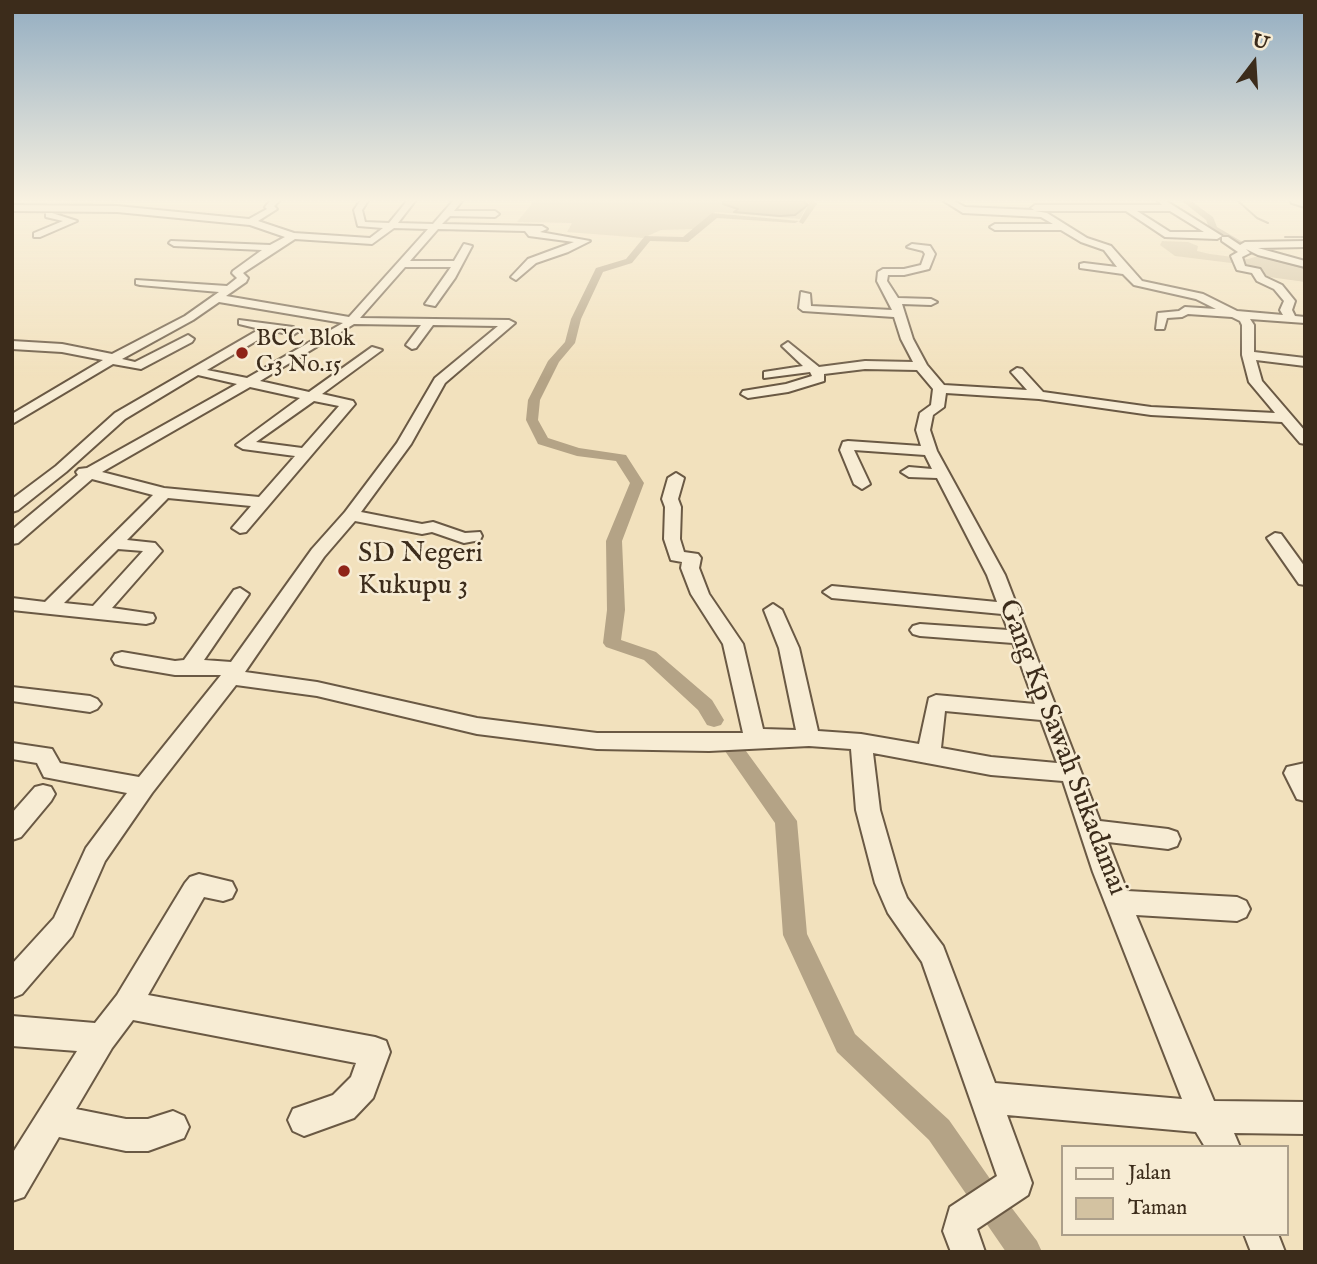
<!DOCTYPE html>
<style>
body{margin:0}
#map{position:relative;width:1317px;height:1264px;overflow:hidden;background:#f2e1bd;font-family:"IM FELL English",serif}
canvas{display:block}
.frame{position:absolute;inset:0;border:14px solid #3c2c1b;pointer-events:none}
.legend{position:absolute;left:1061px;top:1145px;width:228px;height:91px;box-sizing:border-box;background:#f7ecd4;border:2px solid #ac9f8a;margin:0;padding:9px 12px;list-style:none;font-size:21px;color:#3c2c1b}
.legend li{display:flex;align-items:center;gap:14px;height:35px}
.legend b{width:35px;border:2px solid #ac9f8a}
.north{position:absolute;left:1219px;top:28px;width:70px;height:70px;-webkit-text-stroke:5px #f7ecd4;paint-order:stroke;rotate:17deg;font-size:19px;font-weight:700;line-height:28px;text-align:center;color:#3c2c1b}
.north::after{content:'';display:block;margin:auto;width:24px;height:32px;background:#3c2c1b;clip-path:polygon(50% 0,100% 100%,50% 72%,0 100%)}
</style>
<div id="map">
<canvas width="1317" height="1264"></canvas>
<div class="frame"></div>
<ul class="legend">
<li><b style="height:9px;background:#f7ecd4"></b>Jalan</li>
<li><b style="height:19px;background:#d3c2a1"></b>Taman</li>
</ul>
<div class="north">U</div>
</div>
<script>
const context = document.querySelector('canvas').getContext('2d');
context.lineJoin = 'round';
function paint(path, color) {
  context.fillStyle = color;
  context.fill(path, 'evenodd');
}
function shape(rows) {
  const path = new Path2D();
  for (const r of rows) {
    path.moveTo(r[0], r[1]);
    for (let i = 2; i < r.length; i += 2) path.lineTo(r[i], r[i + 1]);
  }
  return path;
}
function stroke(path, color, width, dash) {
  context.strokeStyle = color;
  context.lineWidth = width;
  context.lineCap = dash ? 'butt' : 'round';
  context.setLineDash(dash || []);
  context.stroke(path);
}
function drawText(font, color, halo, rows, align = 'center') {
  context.font = font + ' "IM FELL English",serif';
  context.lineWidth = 5;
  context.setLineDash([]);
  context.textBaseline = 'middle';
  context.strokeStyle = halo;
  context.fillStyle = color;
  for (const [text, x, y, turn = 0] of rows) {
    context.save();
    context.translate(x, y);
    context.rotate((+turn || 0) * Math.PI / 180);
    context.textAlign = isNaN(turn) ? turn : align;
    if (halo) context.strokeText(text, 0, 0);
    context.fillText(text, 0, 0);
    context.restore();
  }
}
paint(shape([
 [534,201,808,201,809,202,800,219,715,212,697,229,661,230,643,238,567,232,572,223,517,222],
 [1162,241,1188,242,1198,246,1197,251,1210,254,1248,259,1258,256,1305,266,1305,282,1262,276,1255,267,1239,264,1175,256,1160,245]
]), '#d3c2a1');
const water = shape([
 [723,201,803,201,808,205,795,215,780,216,734,212,738,209,723,204,723,201]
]);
paint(water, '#b4a386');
stroke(water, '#84735b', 2);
stroke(shape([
 [1238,201,1257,218,1268,223],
 [1285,237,1305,237]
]), '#84735b', 2);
paint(shape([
 [806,201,814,201,817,204,803,224,799,222,809,204,806,201],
 [1182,201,1191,201,1213,217,1217,227,1258,251,1305,263,1305,269,1252,255,1226,237,1210,230,1206,220,1182,201],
 [712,213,799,221,795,223,717,218,688,242,650,241,632,263,603,272,581,319,575,343,559,362,540,400,538,420,548,438,579,448,626,455,644,483,622,541,625,610,621,640,656,652,712,700,724,720,721,725,714,727,707,725,698,710,644,660,606,647,603,643,607,610,606,541,630,483,616,461,577,456,538,444,526,420,528,400,548,361,565,342,571,319,596,268,626,259,645,236,683,237,712,213],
 [728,734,735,736,797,821,807,934,855,1034,949,1120,995,1186,1037,1241,1042,1252,1006,1252,929,1140,837,1052,783,935,775,823,718,741,721,736,728,734]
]), '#b4a386');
const minor = shape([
 [270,201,279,201,274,206,277,209,258,221,294,233,370,238,383,228,358,226,354,210,360,201,368,201,362,210,365,222,389,223,407,201,415,201,398,223,433,224,453,201,462,201,454,211,495,211,499,214,495,217,450,216,442,224,542,226,547,229,540,232,590,241,568,252,536,263,516,280,511,277,528,259,574,242,529,236,525,231,438,229,410,261,454,261,464,244,472,246,455,278,435,306,425,304,451,267,405,267,360,318,509,320,515,323,445,383,411,444,361,512,422,524,433,522,465,533,480,532,482,536,480,540,464,543,432,532,422,534,355,521,324,557,245,672,317,682,477,718,597,733,743,733,723,644,691,594,681,568,682,562,671,560,664,539,665,507,662,499,668,478,676,473,684,478,678,499,681,507,680,539,684,552,698,554,701,558,699,568,709,594,743,644,763,729,796,730,779,648,764,610,773,604,782,610,799,648,818,731,861,734,919,744,929,698,936,695,1035,704,1013,643,920,636,913,634,910,630,913,626,920,624,1008,630,1002,614,832,598,823,592,832,586,997,602,987,575,937,478,909,477,901,472,909,467,932,469,925,455,854,450,870,484,862,489,854,484,840,450,843,442,848,441,921,446,916,430,920,413,931,405,933,389,917,370,865,369,824,374,824,381,788,392,748,398,741,394,743,391,786,384,812,376,810,372,764,378,764,372,803,366,782,346,788,342,819,367,865,361,913,362,901,339,894,317,803,311,799,308,801,292,810,294,811,306,892,310,877,281,878,272,883,269,904,269,921,265,925,254,923,251,907,247,912,244,930,246,935,254,929,269,904,275,888,275,887,281,898,298,931,299,937,302,931,305,902,304,913,339,927,365,944,385,1027,390,1011,372,1017,368,1022,369,1043,392,1151,407,1275,413,1249,382,1242,355,1242,325,1240,321,1232,317,1188,314,1182,317,1167,318,1164,329,1156,329,1158,313,1179,311,1185,307,1216,309,1196,299,1134,285,1123,274,1080,268,1080,264,1084,263,1117,267,1104,250,1081,242,1061,230,995,230,990,227,995,224,1053,224,1041,217,963,213,944,201,954,201,965,207,1034,210,1031,208,1035,205,1162,205,1158,201,1166,201,1222,236,1217,239,1165,237,1126,211,1035,211,1047,213,1087,238,1111,246,1142,281,1203,294,1237,311,1283,315,1280,310,1284,301,1274,289,1257,281,1252,273,1237,270,1231,256,1238,252,1222,241,1222,237,1228,237,1240,245,1245,242,1305,241,1305,247,1258,248,1305,261,1305,267,1258,255,1246,249,1250,253,1242,257,1245,266,1260,269,1265,277,1282,285,1295,301,1292,310,1295,316,1305,317,1305,323,1250,319,1254,325,1254,352,1305,358,1305,366,1256,360,1262,381,1305,431,1305,444,1300,443,1282,422,1151,415,1039,399,946,393,944,407,933,415,930,430,937,451,1005,575,1100,821,1168,829,1177,832,1180,839,1177,846,1168,849,1108,842,1127,891,1237,897,1246,901,1250,909,1246,917,1237,921,1136,915,1214,1101,1305,1102,1305,1134,1234,1133,1240,1147,1205,1147,1196,1132,1007,1115,1032,1183,1028,1195,977,1229,985,1252,951,1252,943,1231,950,1207,997,1176,922,962,888,913,875,883,856,810,851,749,809,746,709,751,597,749,477,734,317,696,236,685,152,793,105,861,72,936,22,994,12,998,12,964,54,918,86,848,127,793,44,777,37,763,12,759,12,743,52,749,60,763,139,777,221,675,175,675,122,666,115,664,112,659,115,654,122,652,175,661,184,660,234,590,240,588,249,594,204,660,231,662,312,549,345,512,397,443,435,378,498,326,433,325,416,348,412,349,406,345,421,325,354,324,260,381,309,392,372,347,382,350,322,394,353,401,355,404,246,532,240,533,232,528,251,506,168,498,127,540,155,543,162,551,112,608,153,614,155,618,153,622,146,624,12,610,12,598,45,602,153,495,92,479,18,543,12,544,12,530,78,475,76,472,79,469,87,468,237,384,198,375,125,419,66,472,18,510,12,512,12,499,56,466,115,413,260,329,239,324,239,320,293,327,299,331,293,335,273,331,207,370,247,378,343,323,219,302,193,320,122,359,135,362,188,335,194,339,192,342,141,369,113,364,12,424,12,414,103,360,62,352,12,349,12,341,62,344,112,354,185,316,219,292,140,285,136,284,136,280,227,286,237,278,232,273,233,271,262,250,174,246,169,243,171,241,270,245,285,237,250,225,117,212,12,211,12,205,117,206,249,219,267,209,265,207,270,201],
 [1137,211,1170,211,1204,232,1170,232,1137,211],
 [394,228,428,229,349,317,226,296,246,282,248,278,243,273,295,239,372,244,394,228],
 [250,387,300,398,236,445,243,449,295,456,259,497,164,488,102,472,250,387],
 [314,401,339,406,302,448,256,442,314,401],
 [118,549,143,551,93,606,64,603,118,549],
 [945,711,1041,720,1057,763,991,757,941,748,945,711],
 [873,753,991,775,1063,781,1093,872,1182,1099,995,1083,943,946,907,898,901,883,880,810,873,753],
 [1291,201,1305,201,1305,207,1292,203,1291,201],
 [46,213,52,213,77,221,40,237,34,237,34,233,63,221,46,217,46,213],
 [1275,533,1281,534,1305,567,1305,585,1299,584,1267,538,1275,533],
 [12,687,90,696,97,699,101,704,97,709,90,712,12,701,12,687],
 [1305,763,1305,801,1297,799,1284,773,1287,767,1305,763],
 [43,785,51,787,55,794,51,801,21,837,12,840,12,813,35,787,43,785],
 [199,874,232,882,236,890,232,898,223,901,204,897,148,995,375,1037,386,1041,390,1052,373,1098,354,1118,304,1136,293,1131,288,1120,293,1109,333,1095,351,1077,356,1063,133,1020,112,1048,76,1109,126,1119,148,1119,173,1111,184,1116,189,1127,184,1138,148,1151,126,1151,59,1137,24,1197,12,1201,12,1154,77,1051,12,1046,12,1016,95,1023,117,995,185,883,190,877,199,874],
 [1244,1234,1278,1234,1285,1252,1251,1252,1244,1234]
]);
stroke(minor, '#6a5944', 4);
paint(minor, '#f7ecd4');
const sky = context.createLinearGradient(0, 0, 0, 378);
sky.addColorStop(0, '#93adc1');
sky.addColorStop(0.53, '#f9f2e1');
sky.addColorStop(1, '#f9f2e100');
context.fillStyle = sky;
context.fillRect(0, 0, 1317, 378);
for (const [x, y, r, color] of [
 [242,353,7,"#8f2418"],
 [344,571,7,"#8f2418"]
]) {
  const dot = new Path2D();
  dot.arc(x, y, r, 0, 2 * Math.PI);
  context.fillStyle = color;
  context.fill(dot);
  stroke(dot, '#f7ecd4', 2.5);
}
drawText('23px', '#3c2c1b', '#f7ecd4', [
 ["BCC Blok",256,340],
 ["G3 No.15",256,366]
], 'left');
drawText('28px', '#3c2c1b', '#f7ecd4', [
 ["SD Negeri",358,555],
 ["Kukupu 3",358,587]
], 'left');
drawText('28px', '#3c2c1b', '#f7ecd4', [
 ["Gang Kp Sawah Sukadamai",1061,748,69]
]);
</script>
